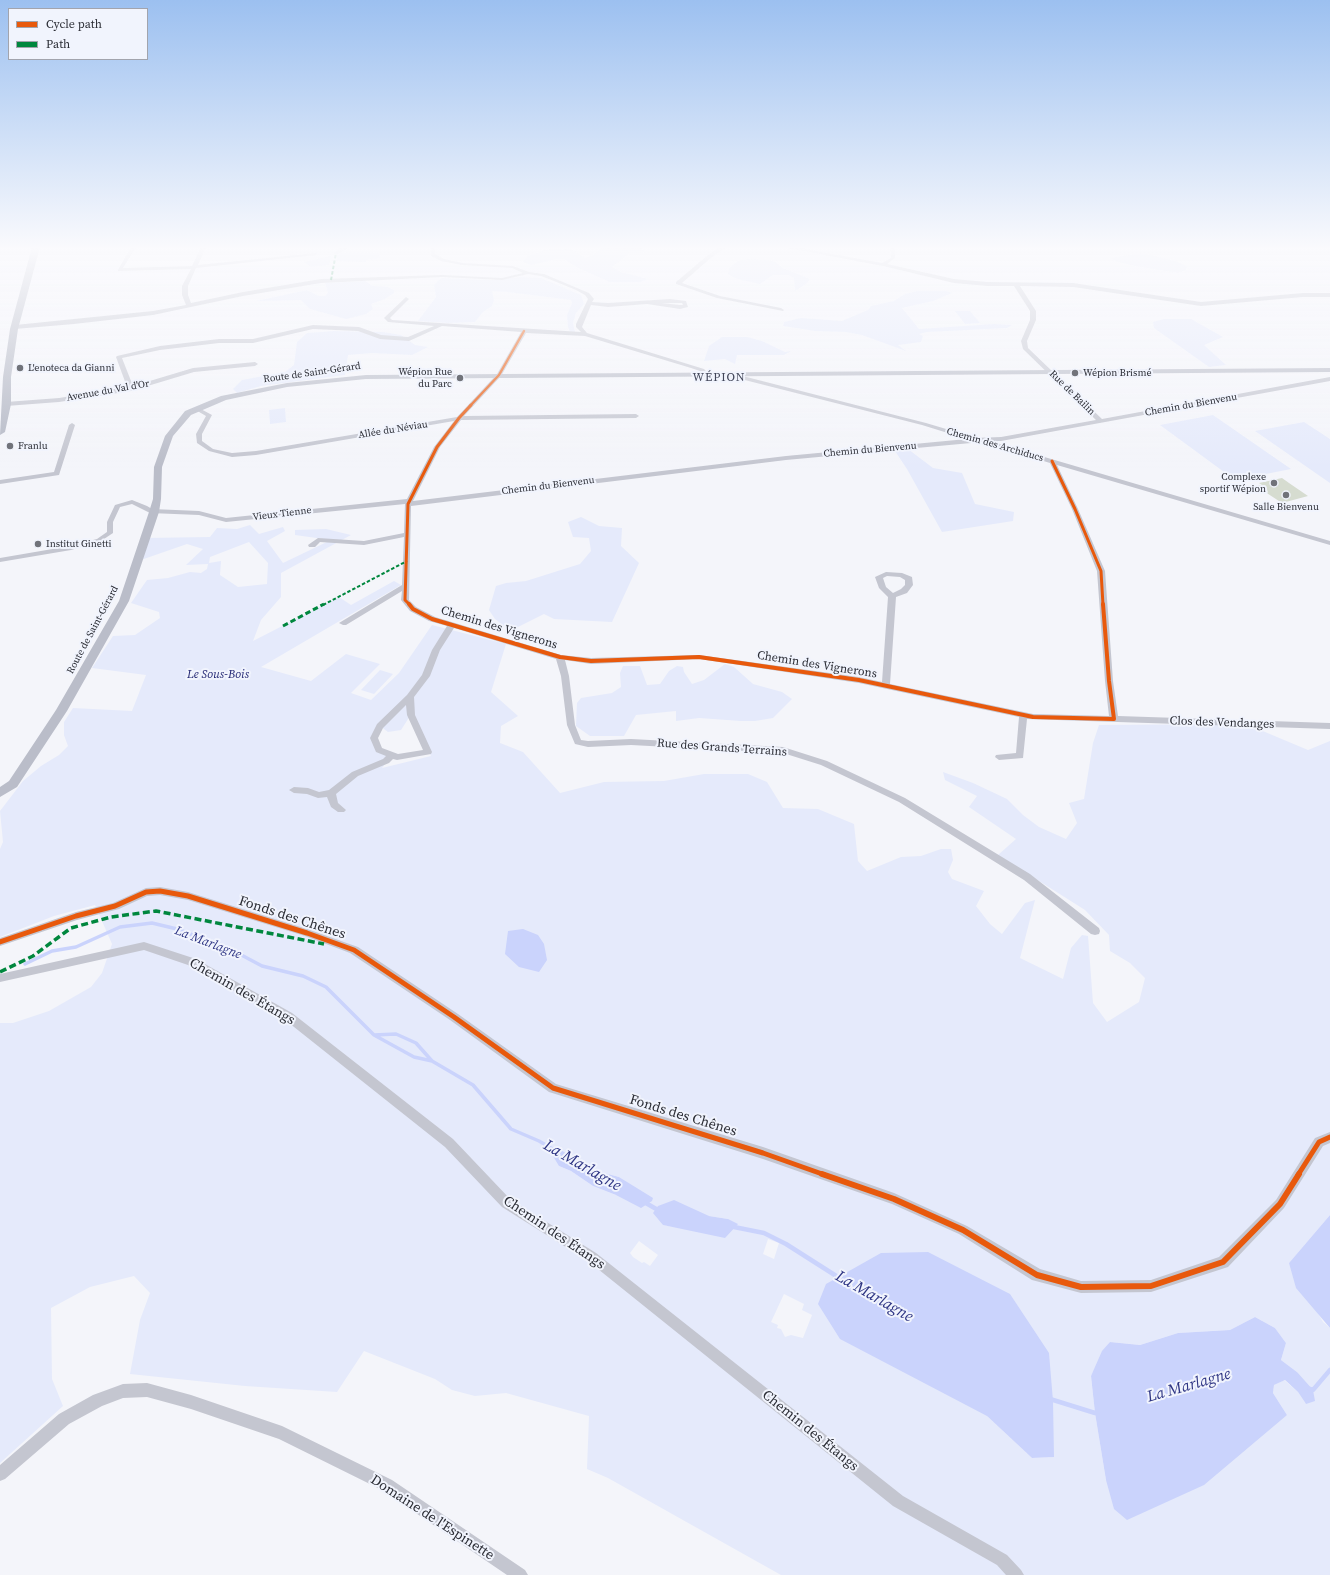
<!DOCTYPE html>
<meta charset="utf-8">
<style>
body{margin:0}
#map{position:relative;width:1330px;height:1575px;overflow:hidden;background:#f4f5fa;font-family:"Source Serif 4",serif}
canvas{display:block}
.legend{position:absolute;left:8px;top:8px;width:140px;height:52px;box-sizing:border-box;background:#f1f4fd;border:1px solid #a2a4ad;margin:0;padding:5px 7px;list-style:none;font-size:12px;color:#2b2d35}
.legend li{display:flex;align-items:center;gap:8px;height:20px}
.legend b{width:20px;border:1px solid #a2a4ad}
</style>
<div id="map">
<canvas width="1330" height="1575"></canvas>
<ul class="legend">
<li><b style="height:5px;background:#e8590c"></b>Cycle path</li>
<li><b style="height:5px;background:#00873e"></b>Path</li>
</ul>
</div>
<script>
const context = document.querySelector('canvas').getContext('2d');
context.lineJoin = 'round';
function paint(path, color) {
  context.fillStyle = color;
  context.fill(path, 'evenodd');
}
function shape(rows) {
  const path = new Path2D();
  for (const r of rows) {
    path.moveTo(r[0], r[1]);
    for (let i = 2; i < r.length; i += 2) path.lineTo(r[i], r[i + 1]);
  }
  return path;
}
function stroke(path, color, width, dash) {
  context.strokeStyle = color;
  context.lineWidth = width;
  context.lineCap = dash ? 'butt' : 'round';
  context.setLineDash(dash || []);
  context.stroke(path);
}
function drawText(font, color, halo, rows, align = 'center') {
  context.font = font + ' "Source Serif 4",serif';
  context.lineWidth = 4;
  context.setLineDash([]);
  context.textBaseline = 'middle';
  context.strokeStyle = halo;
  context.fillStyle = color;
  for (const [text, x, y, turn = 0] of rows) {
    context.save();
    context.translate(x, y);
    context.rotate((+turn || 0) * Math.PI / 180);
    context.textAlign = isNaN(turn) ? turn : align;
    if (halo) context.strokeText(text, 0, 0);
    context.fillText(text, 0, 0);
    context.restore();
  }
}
paint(shape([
 [604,247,639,247,645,251,643,253,631,253,627,255,612,267,621,272,648,279,640,282,610,282,578,268,564,259,557,259,531,265,523,262,527,256,546,250,571,249,585,258,593,255],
 [363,252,378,253,380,258,366,260,366,262,337,261,337,255,343,253],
 [1141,253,1175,261,1187,266,1186,270,1178,273,1135,266,1115,261,1112,258],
 [331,256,329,265,311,267,304,262],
 [748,259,768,260,775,262,783,268,810,279,806,284,795,291,794,278,789,275,773,275,760,284,737,279,728,274,729,268,738,261],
 [521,277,541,278,581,295,584,304,576,313,573,323,575,332,570,332,568,327,567,315,572,303,571,300,508,292,492,291,494,300,492,306,483,312,475,322,448,323,418,321,436,297,434,285,441,278,492,280],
 [365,281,373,286,388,287,394,290,394,293,385,299,371,304,373,309,366,314,346,319,310,309,301,300,256,301,307,290,319,296,325,296,328,293,325,283],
 [917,291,946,291,952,293,933,301,902,308,919,329,994,324,1012,325,1007,328,927,332,919,334,923,336,921,342,898,345,906,351,862,335,846,332,815,331,783,326,784,322,801,318,842,321,868,310,871,306,894,301,905,294],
 [955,311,970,311,980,323,965,324],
 [1164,319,1191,319,1223,337,1204,345,1226,365,1209,367,1154,328,1153,322],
 [334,331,383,332,401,335,415,345,428,347,412,355,372,353,348,355,345,375,261,386,237,393,233,389,242,380,285,372,294,365,297,342,307,333],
 [722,337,747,337,762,341,785,352,791,351,784,355,737,355,735,364,725,359,704,361,709,346],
 [285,408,286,422,270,424,269,410],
 [1213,415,1291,469,1235,480,1160,425],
 [1304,422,1330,439,1330,483,1255,431],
 [908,449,933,468,962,473,975,504,1014,512,1013,521,942,532,907,469,895,451],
 [581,517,599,526,622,528,621,546,639,563,612,622,554,619,544,614,516,628,504,626,495,619,489,610,496,586,506,583,526,581,580,564,591,551,589,538,573,537,568,522],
 [250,525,259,534,283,527,285,531,267,541,283,563,331,540,295,535,295,530,326,529,351,535,281,573,281,597,261,620,253,641,339,597,351,605,394,581,401,585,261,667,311,681,346,654,380,664,351,693,371,700,399,673,432,625,506,644,491,692,518,716,501,726,500,743,523,752,560,793,604,782,664,781,704,774,748,774,767,782,783,808,818,809,854,824,858,861,867,871,901,857,921,856,941,849,951,849,953,860,948,872,952,879,984,891,976,906,990,924,1002,934,1025,903,1035,900,1020,958,1063,979,1071,948,1082,935,1088,936,1093,1003,1107,1022,1139,1002,1145,978,1130,963,1110,951,1109,935,1085,910,998,855,1016,839,969,807,977,796,945,780,943,772,973,783,1007,799,1023,815,1039,827,1066,839,1077,823,1069,803,1084,799,1093,743,1099,725,1246,724,1308,750,1330,741,1330,1215,1289,1263,1323,1322,1330,1328,1330,1575,781,1575,608,1478,587,1469,589,1416,506,1393,475,1396,452,1390,435,1379,364,1351,337,1392,245,1386,130,1374,140,1320,150,1293,134,1276,90,1287,51,1308,52,1379,63,1406,0,1463,0,1023,13,1023,49,1011,91,987,102,973,112,944,95,905,54,916,0,937,0,849,3,842,0,811,23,781,41,766,59,755,68,746,64,735,64,722,73,708,132,711,146,675,92,668,113,636,135,635,160,618,159,612,131,603,147,580,168,578,190,572,201,573,207,569,208,564,186,565,203,549,187,544,138,561,145,538,210,537,217,528,237,529],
 [249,542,268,563,267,584,238,587,220,575,221,561,209,563,210,557],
 [410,716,431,756,382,768,391,756,376,745,380,726,388,732,401,730],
 [577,1161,593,1170,619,1177,634,1187,616,1195,593,1186,571,1171,559,1166],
 [709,1216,728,1219,675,1227,663,1225],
 [768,1239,779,1243,774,1259,763,1254],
 [639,1241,658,1255,650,1266,644,1262,642,1263,633,1257,630,1253],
 [784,1294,804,1304,802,1310,812,1315,803,1338,791,1335,785,1337,781,1329,777,1328,778,1325,771,1322],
 [1255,1317,1275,1328,1286,1343,1281,1360,1297,1372,1306,1404,1298,1392,1284,1380,1274,1385,1273,1393,1287,1415,1106,1480,1095,1413,1091,1376,1110,1342,1140,1345,1178,1333,1230,1330],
 [987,1416,1053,1457,1032,1458],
 [725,664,734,667,753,684,782,692,792,699,773,718,755,721,741,721,699,718,676,721,676,711,636,715,624,736,590,736,576,726,577,703,581,698,612,693,621,687,620,673,623,666,640,666,647,685,660,684,669,671,677,666,683,667,684,672,692,684,704,680],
 [380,670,393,674,374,694,361,690]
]), '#e5eafb');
paint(shape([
 [523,929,538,935,544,944,547,960,539,972,519,967,505,954,508,931],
 [556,1147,593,1170,619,1177,653,1198,652,1201,641,1208,616,1195,593,1186,571,1171,559,1166,550,1151],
 [674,1200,709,1216,728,1219,738,1224,725,1238,663,1225,653,1213,658,1206],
 [1330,1215,1330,1328,1296,1288,1289,1263],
 [928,1252,1010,1294,1049,1353,1053,1401,1054,1457,1032,1458,987,1416,840,1339,818,1304,826,1284,881,1253],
 [1255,1317,1275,1328,1286,1343,1281,1360,1297,1372,1313,1390,1315,1401,1306,1404,1298,1392,1285,1380,1274,1385,1273,1393,1287,1415,1204,1485,1127,1520,1114,1509,1106,1480,1095,1413,1091,1376,1102,1351,1110,1342,1140,1345,1178,1333,1230,1330]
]), '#cad3fc');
stroke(shape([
 [25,964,52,951,76,947,120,927,152,923,177,929,232,950,262,966,303,976,326,987,374,1035,414,1057,432,1061,473,1085,511,1129,539,1141,556,1151],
 [374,1035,396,1034,416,1043,432,1061]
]), '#cad3fc', 3.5);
stroke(shape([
 [644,1202,658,1210],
 [734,1227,764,1233,786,1244,841,1279],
 [1310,1389,1313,1390,1330,1370],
 [1050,1399,1095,1413,1098,1412]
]), '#cad3fc', 4.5);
paint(shape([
 [1282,478,1289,483,1308,496,1282,503,1256,486,1262,485,1259,483]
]), '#d6dcd0');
paint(shape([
 [131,247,136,247,123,268,192,266,201,247,206,247,198,265,316,253,318,254,316,255,196,268,188,286,188,295,191,303,243,292,321,279,442,275,502,278,523,273,512,268,462,265,441,261,431,256,431,247,435,247,435,254,444,259,462,263,513,266,529,272,544,274,589,293,594,299,592,302,608,303,670,299,686,301,688,307,680,309,647,304,608,307,591,305,582,327,587,333,704,369,709,374,708,375,704,375,700,371,691,368,585,336,526,333,501,376,464,416,636,414,639,416,636,418,461,420,440,447,413,501,786,456,967,439,922,425,725,375,725,373,727,372,926,423,973,437,974,438,1001,437,1096,420,1023,349,1021,341,1030,320,1030,311,1014,286,987,286,954,283,883,266,783,247,794,247,882,263,891,258,890,247,895,247,895,258,887,264,954,279,987,282,1073,283,1201,302,1303,293,1330,293,1330,297,1303,297,1201,306,1073,287,1020,286,1036,311,1036,320,1027,341,1028,348,1102,419,1330,377,1330,381,1001,441,990,441,1330,541,1330,545,1057,465,1078,509,1105,571,1113,681,1118,716,1330,723,1330,729,1027,719,1023,758,999,760,995,757,996,755,1016,753,1019,717,859,683,699,659,591,664,565,660,569,676,575,725,581,740,588,741,631,739,783,747,827,761,905,798,1030,874,1099,928,1100,931,1099,934,1095,935,1091,934,1024,880,899,802,821,765,783,753,631,745,588,747,575,744,567,725,561,676,556,659,454,628,440,650,430,676,414,697,415,715,432,752,431,754,397,760,393,759,389,763,358,776,336,794,338,803,346,810,344,812,338,812,331,807,327,797,318,798,307,794,294,793,289,790,294,787,308,788,319,792,329,790,352,772,383,759,386,756,376,752,370,738,377,724,407,695,422,675,432,650,447,626,429,621,410,611,401,600,402,591,346,625,343,625,339,623,402,585,404,537,364,545,320,542,315,547,309,547,308,545,318,538,364,541,404,533,405,504,226,522,199,515,150,513,132,504,120,507,113,522,113,533,101,541,71,550,0,562,0,558,70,546,97,539,107,532,107,522,115,505,132,500,147,506,152,509,199,511,226,518,407,499,434,447,454,421,256,455,232,457,209,451,197,443,196,434,206,416,194,409,199,408,212,415,202,434,202,441,213,449,232,453,256,451,457,417,497,374,521,332,442,326,409,341,380,339,358,331,313,329,253,343,219,343,160,350,122,358,133,386,193,368,255,362,258,364,255,366,194,372,131,391,59,402,6,406,3,404,6,402,59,398,127,387,116,357,117,356,160,346,219,339,253,339,313,325,359,327,381,335,408,337,434,326,388,322,384,318,385,317,406,297,409,299,390,318,392,320,581,332,576,327,576,324,588,299,585,295,576,290,554,281,541,276,528,274,502,280,442,277,321,283,243,296,153,315,74,324,15,329,12,327,15,325,153,311,186,305,182,295,182,286,191,269,118,271,118,270,131,247],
 [662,303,682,303,683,305,680,305,662,303],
 [982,442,1050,463,1072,509,1097,571,1105,681,1109,716,1033,714,890,684,896,597,907,593,913,585,912,577,902,573,886,572,875,577,879,588,888,597,882,682,859,677,699,655,591,658,561,655,435,617,416,607,409,600,411,506,786,460,982,442],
 [887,576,900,577,905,580,905,585,901,589,893,593,886,587,883,578,887,576],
 [406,705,407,715,423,750,398,754,382,748,378,738,383,728,406,705],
 [343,247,349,247,338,254,334,254,334,252,343,247],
 [720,247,726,247,712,257,682,283,720,296,781,308,784,310,783,311,717,298,676,284,676,282,708,255,720,247],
 [72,423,75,425,59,475,0,484,0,480,54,472,69,425,72,423],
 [160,887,188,892,307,929,358,947,458,1014,556,1084,763,1147,894,1193,967,1226,1040,1269,1081,1281,1151,1280,1219,1257,1276,1200,1315,1138,1330,1132,1330,1143,1323,1146,1284,1208,1228,1267,1151,1292,1081,1293,1032,1280,959,1234,892,1204,763,1159,549,1092,450,1020,350,953,305,936,188,900,160,895,147,896,119,909,77,920,0,946,0,938,76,912,113,903,146,888,160,887],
 [144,942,196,959,292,1013,453,1139,510,1199,596,1253,903,1496,1007,1555,1021,1570,1024,1575,1006,1575,997,1565,893,1506,588,1261,502,1207,445,1147,284,1019,188,965,144,950,0,982,0,974,144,942],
 [147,1383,191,1395,282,1426,392,1480,525,1570,528,1575,507,1575,382,1490,279,1439,191,1409,147,1397,123,1398,102,1406,69,1424,5,1479,0,1481,0,1465,59,1414,93,1395,123,1384,147,1383]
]), '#c4c6d0');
paint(shape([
 [1330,368,1330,372,366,379,287,387,226,400,191,415,173,436,162,467,161,499,159,512,129,601,67,711,17,787,0,797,0,787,9,781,56,710,119,601,149,512,153,499,154,467,165,436,185,411,221,396,287,383,366,375,1330,368]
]), '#babdc9');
paint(shape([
 [32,247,40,247,18,329,11,377,11,404,5,432,0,435,3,377,10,329,32,247]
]), '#b3b7c4');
stroke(shape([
 [331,280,336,253],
 [323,605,407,561]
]), '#00873e', 2, [3.5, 2]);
stroke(shape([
 [283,626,324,604]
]), '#00873e', 3, [5.5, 3]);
stroke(shape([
 [0,972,33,956,71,928,111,917,156,911,324,944]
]), '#00873e', 3.5, [7, 3.5]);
stroke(shape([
 [470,406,499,375,524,331]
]), '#e8590c', 2.5);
stroke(shape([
 [1052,461,1075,509,1101,571,1103,605],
 [410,605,405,600,408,504,437,447,459,418,471,405]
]), '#e8590c', 3);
stroke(shape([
 [409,604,413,609,432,619,560,657,591,661,699,657,859,680,1033,717,1114,719,1109,681,1103,604]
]), '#e8590c', 4);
stroke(shape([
 [0,942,76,916,115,906,146,892,160,891,188,896,307,933,354,950,454,1017,553,1088,763,1153,825,1175],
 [1298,1175,1319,1142,1330,1137]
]), '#e8590c', 5);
stroke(shape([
 [822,1174,894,1199,963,1230,1037,1275,1081,1287,1151,1286,1223,1262,1280,1204,1299,1174]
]), '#e8590c', 6);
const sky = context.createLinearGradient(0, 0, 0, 468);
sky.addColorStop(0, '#9cc0f0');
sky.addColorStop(0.53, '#fafafd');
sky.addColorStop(1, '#fafafd00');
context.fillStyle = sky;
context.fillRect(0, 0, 1330, 468);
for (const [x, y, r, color] of [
 [20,368,4,"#71737a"],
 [1075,373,4,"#71737a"],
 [460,378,4,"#71737a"],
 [10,446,4,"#71737a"],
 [1274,483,4,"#71737a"],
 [1286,495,4,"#71737a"],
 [38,544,4,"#71737a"]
]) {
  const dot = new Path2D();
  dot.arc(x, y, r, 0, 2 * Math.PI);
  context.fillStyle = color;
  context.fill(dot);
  stroke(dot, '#f1f4fd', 1.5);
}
drawText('10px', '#2b2d35', '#f1f4fd', [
 ["L'enoteca da Gianni",28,368],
 ["Wépion Rue",452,372,"right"],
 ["du Parc",452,384,"right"],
 ["Wépion Brismé",1083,373],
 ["Franlu",18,446],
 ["Complexe",1266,477,"right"],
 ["sportif Wépion",1266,489,"right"],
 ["Salle Bienvenu",1286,507,"center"],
 ["Institut Ginetti",46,544]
], 'left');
drawText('10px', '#2b2d35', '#f1f4fd', [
 ["Route de Saint-Gérard",312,373,-8],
 ["Avenue du Val d'Or",108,391,-10],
 ["Rue de Bailin",1072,393,44],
 ["Chemin du Bienvenu",1191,405,-10],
 ["Allée du Néviau",393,430,-9],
 ["Chemin des Archiducs",995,445,16],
 ["Chemin du Bienvenu",870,450,-5],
 ["Chemin du Bienvenu",548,486,-7],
 ["Vieux Tienne",282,514,-7],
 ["Route de Saint-Gérard",93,630,-62]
]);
context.letterSpacing = '1px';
drawText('12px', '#424659', '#f1f4fd', [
 ["WÉPION",719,378]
]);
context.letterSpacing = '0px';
drawText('12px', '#2b2d35', '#f1f4fd', [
 ["Chemin des Vignerons",499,628,17],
 ["Chemin des Vignerons",817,665,9],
 ["Clos des Vendanges",1222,723,2],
 ["Rue des Grands Terrains",722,748,4]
]);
drawText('italic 12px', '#212572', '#f1f4fd', [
 ["Le Sous-Bois",218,675]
]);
drawText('italic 13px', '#2e3584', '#f1f4fd', [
 ["La Marlagne",208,943,21]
]);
drawText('14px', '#2b2d35', '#f1f4fd', [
 ["Fonds des Chênes",292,918,18],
 ["Chemin des Étangs",242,992,30],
 ["Fonds des Chênes",683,1116,17],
 ["Chemin des Étangs",554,1233,34],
 ["Chemin des Étangs",810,1431,39],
 ["Domaine de l'Espinette",432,1518,33]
]);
drawText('italic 16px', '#2e3584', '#f1f4fd', [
 ["La Marlagne",582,1166,30],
 ["La Marlagne",874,1297,30],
 ["La Marlagne",1189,1386,-16]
]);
</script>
